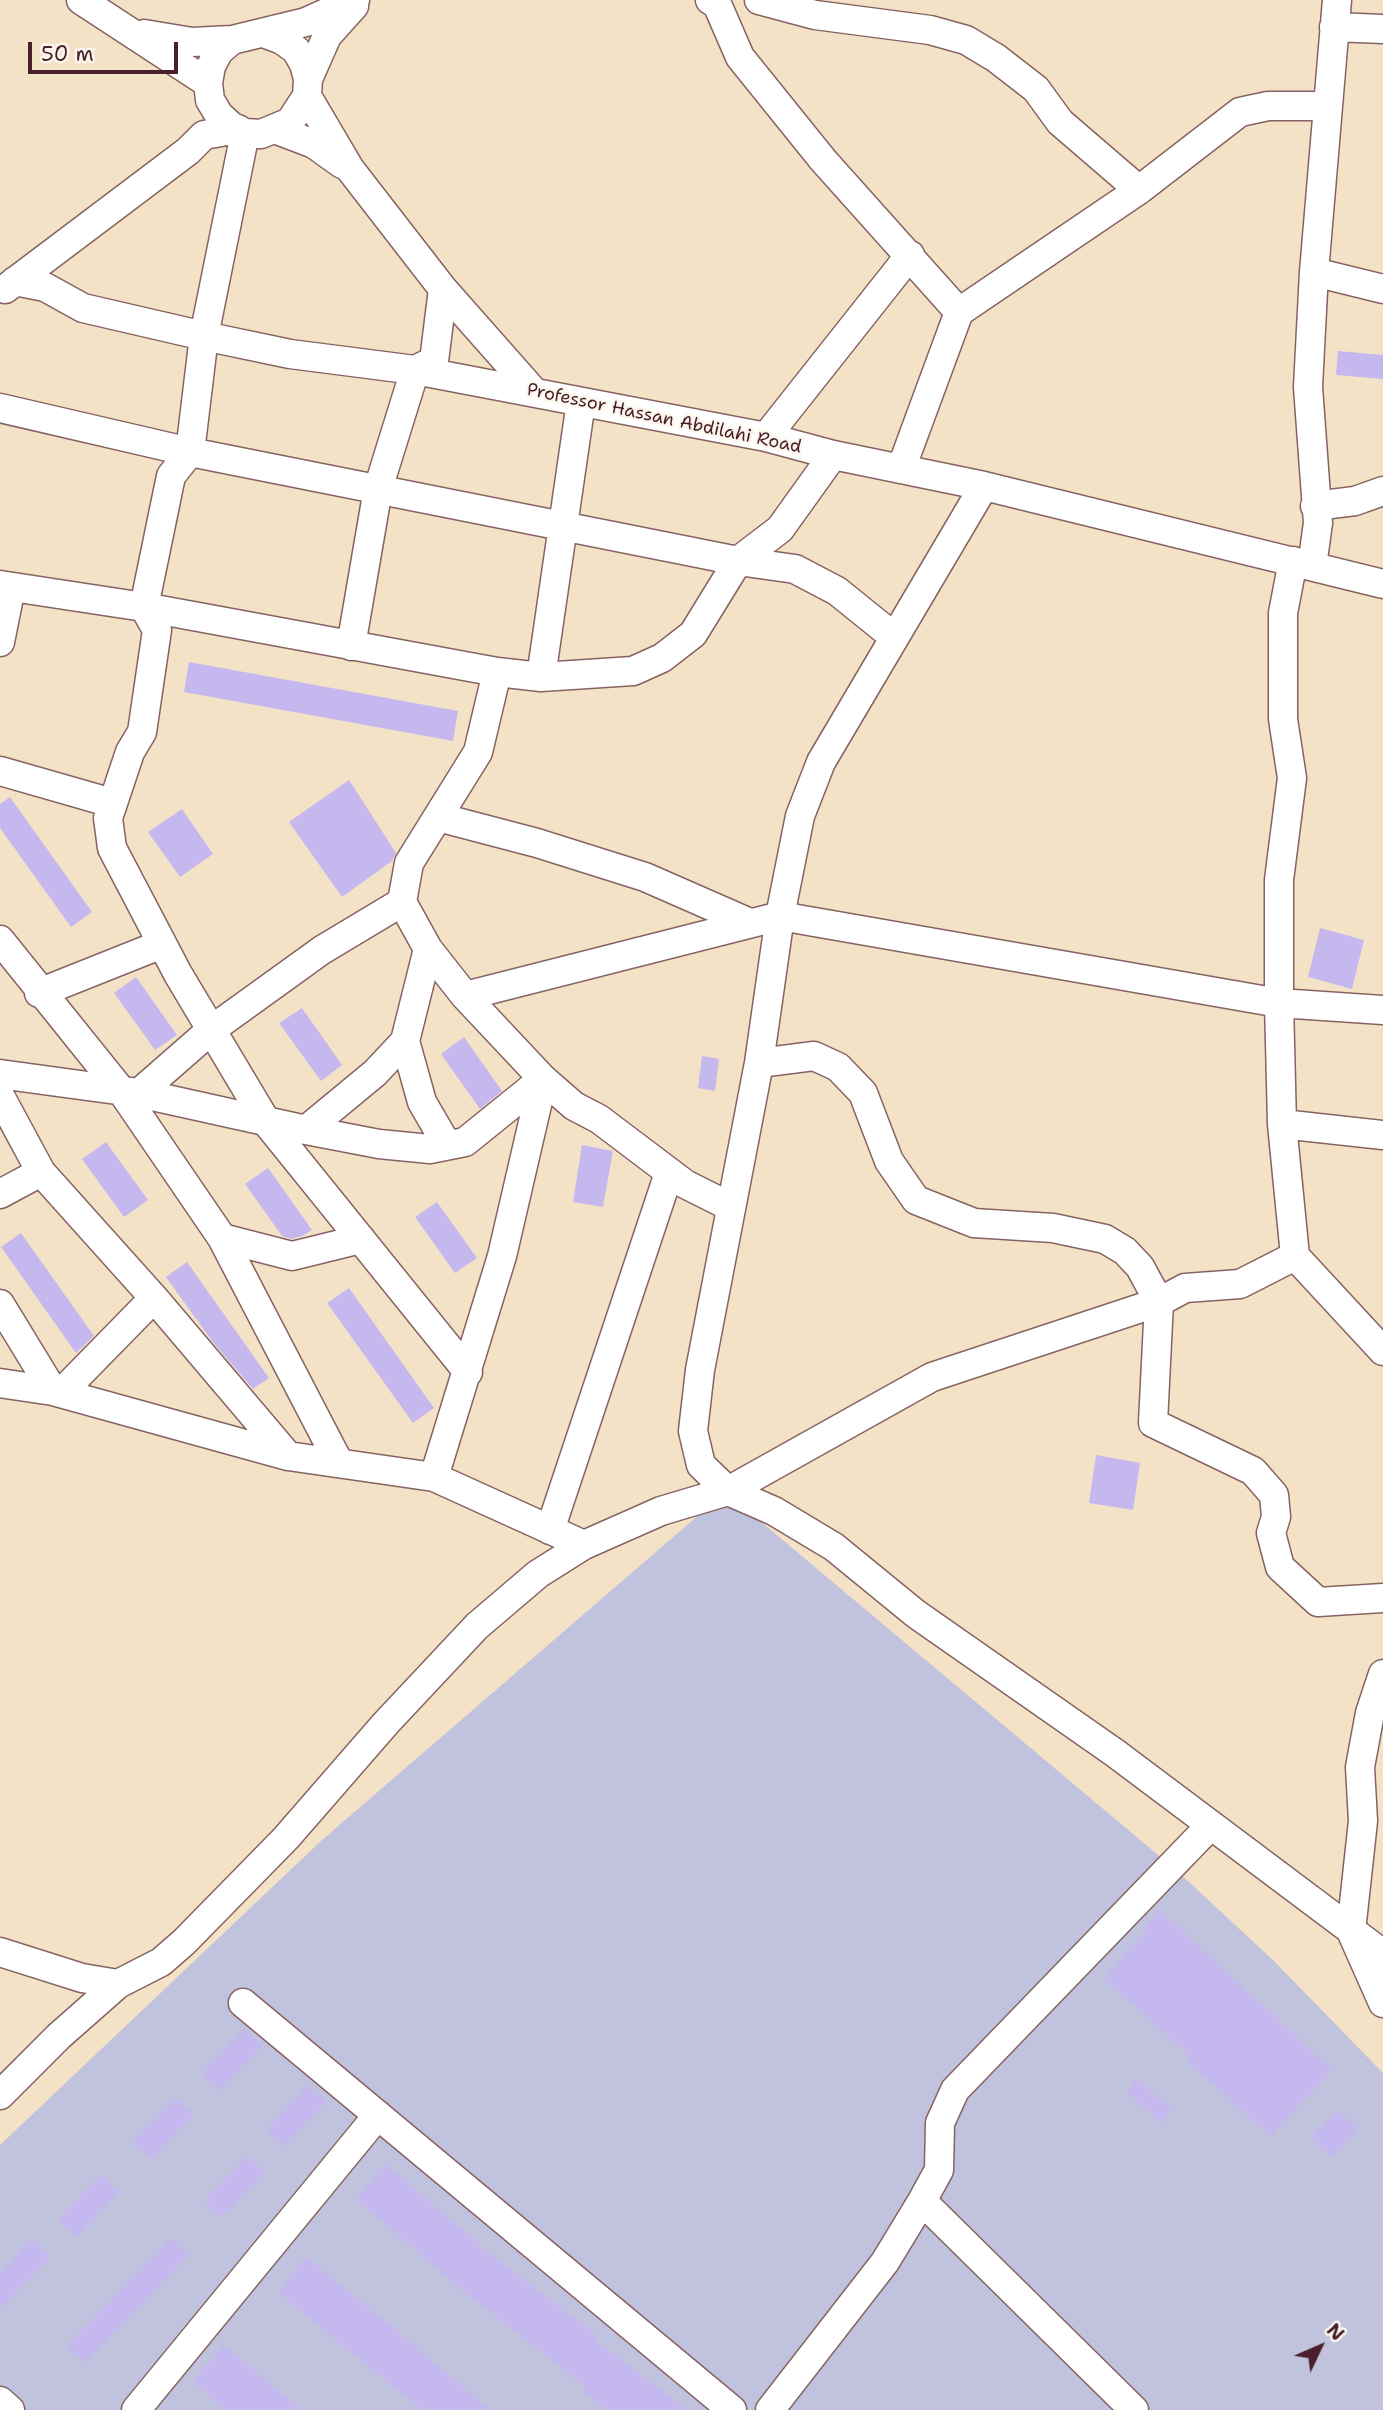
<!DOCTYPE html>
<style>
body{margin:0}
#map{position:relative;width:1383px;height:2410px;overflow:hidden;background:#f4e2c7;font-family:"Shantell Sans",sans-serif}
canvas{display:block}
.north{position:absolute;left:1285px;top:2312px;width:70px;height:70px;-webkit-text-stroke:5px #fbf7ec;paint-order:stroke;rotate:46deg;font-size:19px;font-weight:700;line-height:28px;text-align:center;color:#4a1f2b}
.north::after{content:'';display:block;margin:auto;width:24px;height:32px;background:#4a1f2b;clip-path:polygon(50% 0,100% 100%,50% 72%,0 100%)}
.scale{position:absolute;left:28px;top:42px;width:150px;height:32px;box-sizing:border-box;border:4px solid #4a1f2b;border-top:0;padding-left:9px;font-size:21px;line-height:24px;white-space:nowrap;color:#4a1f2b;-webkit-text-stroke:5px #fbf7ec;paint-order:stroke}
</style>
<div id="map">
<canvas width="1383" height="2410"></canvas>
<div class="north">N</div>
<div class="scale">50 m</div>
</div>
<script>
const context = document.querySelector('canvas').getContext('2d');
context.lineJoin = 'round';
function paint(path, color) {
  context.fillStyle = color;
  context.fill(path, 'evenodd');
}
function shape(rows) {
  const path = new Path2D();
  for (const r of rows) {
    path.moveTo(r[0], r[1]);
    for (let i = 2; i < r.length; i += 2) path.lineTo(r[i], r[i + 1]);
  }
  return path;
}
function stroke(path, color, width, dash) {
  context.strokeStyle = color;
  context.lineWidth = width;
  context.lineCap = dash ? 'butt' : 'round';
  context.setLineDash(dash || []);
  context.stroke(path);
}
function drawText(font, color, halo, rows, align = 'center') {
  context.font = font + ' "Shantell Sans",sans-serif';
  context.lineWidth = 5;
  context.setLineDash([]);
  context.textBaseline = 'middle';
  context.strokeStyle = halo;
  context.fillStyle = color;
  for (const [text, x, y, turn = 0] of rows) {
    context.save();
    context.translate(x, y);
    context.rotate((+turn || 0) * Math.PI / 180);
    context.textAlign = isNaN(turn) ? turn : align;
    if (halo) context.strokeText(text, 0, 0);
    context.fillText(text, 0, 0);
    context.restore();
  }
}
paint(shape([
 [741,1505,1176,1870,1273,1960,1383,2073,1383,2410,0,2410,0,2145,322,1840,708,1507]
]), '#c1c2dd');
paint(shape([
 [1338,351,1383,355,1383,379,1336,375],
 [189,662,458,711,453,741,184,692],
 [349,780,396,853,392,861,342,897,289,822],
 [10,797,92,912,71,927,0,828,0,804],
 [182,809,213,854,180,877,148,832],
 [1320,928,1364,940,1352,989,1308,977],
 [136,977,177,1035,155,1050,114,993],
 [302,1008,342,1065,321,1081,279,1023],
 [464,1037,502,1091,480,1109,441,1054],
 [702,1056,719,1059,715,1091,698,1088],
 [106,1142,148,1200,124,1217,82,1159],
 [582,1145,613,1151,603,1207,573,1202],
 [268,1168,312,1230,302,1236,292,1239,282,1236,245,1184],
 [437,1202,477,1258,455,1273,415,1217],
 [21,1233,94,1336,76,1353,1,1247],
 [187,1262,269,1378,253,1389,212,1341,166,1277],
 [349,1288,434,1408,413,1423,327,1303],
 [1096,1455,1140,1463,1133,1510,1089,1503],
 [1160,1910,1332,2070,1271,2136,1187,2061,1191,2057,1104,1978,1149,1928,1146,1926],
 [244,2028,262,2046,219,2091,201,2074],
 [1136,2079,1172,2110,1162,2123,1126,2092],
 [308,2085,326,2102,283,2147,266,2130],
 [176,2097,194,2114,151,2159,133,2142],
 [1337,2110,1359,2129,1332,2157,1311,2137],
 [247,2156,265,2173,221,2218,204,2201],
 [386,2164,495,2258,598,2336,595,2340,688,2410,607,2410,583,2392,586,2387,455,2284,356,2199],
 [101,2175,119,2192,76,2237,58,2220],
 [171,2238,189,2255,85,2363,67,2346],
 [32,2239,50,2257,0,2309,0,2273],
 [306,2257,401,2334,490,2410,422,2410,278,2292],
 [224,2345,301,2410,226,2410,193,2382]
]), '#c4b8ee');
const minor = shape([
 [81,0,208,83],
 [710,0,717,4,740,57,823,160,959,312],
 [759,0,815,15,930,30,966,40,996,58,1036,89,1060,122,1139,190],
 [1334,27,1383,29],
 [144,34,192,42,232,40],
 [266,34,282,40,296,50,304,64,308,79,307,96,290,122,261,134,245,133,231,126,219,115,210,100,208,83,211,66,219,51,232,40,306,22,355,0],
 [308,79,327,36,354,6],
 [307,96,350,169,443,289,534,392],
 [277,130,314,144,342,164],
 [245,133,204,336,190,452,171,476,144,607,157,630,142,732,130,752,108,818,112,848,178,974,267,1123,468,1372],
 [1314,272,1383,289],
 [15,281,45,287,83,308,204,336,290,354,415,370,766,437,833,455,984,486,1383,584],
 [5,289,188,151,204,135,238,129],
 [0,408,190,452,738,561,795,569,837,591,894,637],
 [766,437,910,255],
 [901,469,959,312,1139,190,1240,112,1268,106,1327,106],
 [984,486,821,762,800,816,780,916,759,1063,700,1370,693,1431,701,1465,728,1491,774,1511,834,1547,916,1614,1115,1753,1383,1954],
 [1315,506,1355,501,1383,491],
 [1293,561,1283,613,1283,719,1292,778,1279,880,1279,1003,1282,1124,1295,1256,1383,1351],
 [1312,566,1318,523,1308,387,1314,272,1337,0],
 [0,585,144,607,497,672,541,677,633,671,662,658,693,634,738,561,780,529,833,455],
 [0,642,11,587],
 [351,646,378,489,415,370,434,361,443,289],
 [497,672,478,752,409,863,402,902,428,949,465,996,543,1079,574,1106,599,1119,685,1184,731,1207],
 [541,677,581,402],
 [0,771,112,803],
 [438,817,537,843,645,877,750,923],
 [0,940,123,1093,222,1238,338,1461],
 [428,949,405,1041,422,1102,447,1145],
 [39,993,162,944],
 [465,996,780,916,1279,1003,1383,1010],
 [759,1063,814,1056,838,1067,863,1093,889,1161,916,1200,974,1223,1053,1228,1105,1239,1125,1251,1140,1267,1159,1302,1153,1423,1253,1471,1274,1495,1276,1517,1271,1533,1280,1567,1318,1602,1383,1598],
 [0,1074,139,1093,306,1130,379,1144,430,1149,465,1142,543,1079],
 [139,1093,211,1030,322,950,402,902],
 [0,1096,41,1172,154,1298,288,1456],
 [1282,1124,1383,1135],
 [306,1130,375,1073,405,1041],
 [0,1194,41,1172],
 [222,1238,292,1256,361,1239],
 [0,1304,53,1391],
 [0,1383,53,1391,288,1456,434,1477,584,1545],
 [61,1393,154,1298],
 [434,1477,502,1256,543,1079],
 [550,1530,669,1173],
 [1383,1674,1370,1713,1360,1767,1363,1821,1351,1931,1383,2003],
 [0,1952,82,1978,118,1984],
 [243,2003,732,2410],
 [0,2095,59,2036,118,1984,161,1962,184,1942,286,1838,386,1723,477,1626,538,1574,584,1545,661,1511,728,1491,932,1377,1159,1302,1185,1288,1240,1284,1295,1256],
 [922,2201,1134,2410],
 [0,2401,10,2410],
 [136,2410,378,2115],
 [770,2410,885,2262,922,2201,939,2170,940,2123,955,2090,1211,1825]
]);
stroke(minor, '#866362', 31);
stroke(minor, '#fff', 28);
drawText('18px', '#4a1f2b', '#fbf7ec', [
 ["Professor Hassan Abdilahi Road",664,419,12]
]);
</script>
